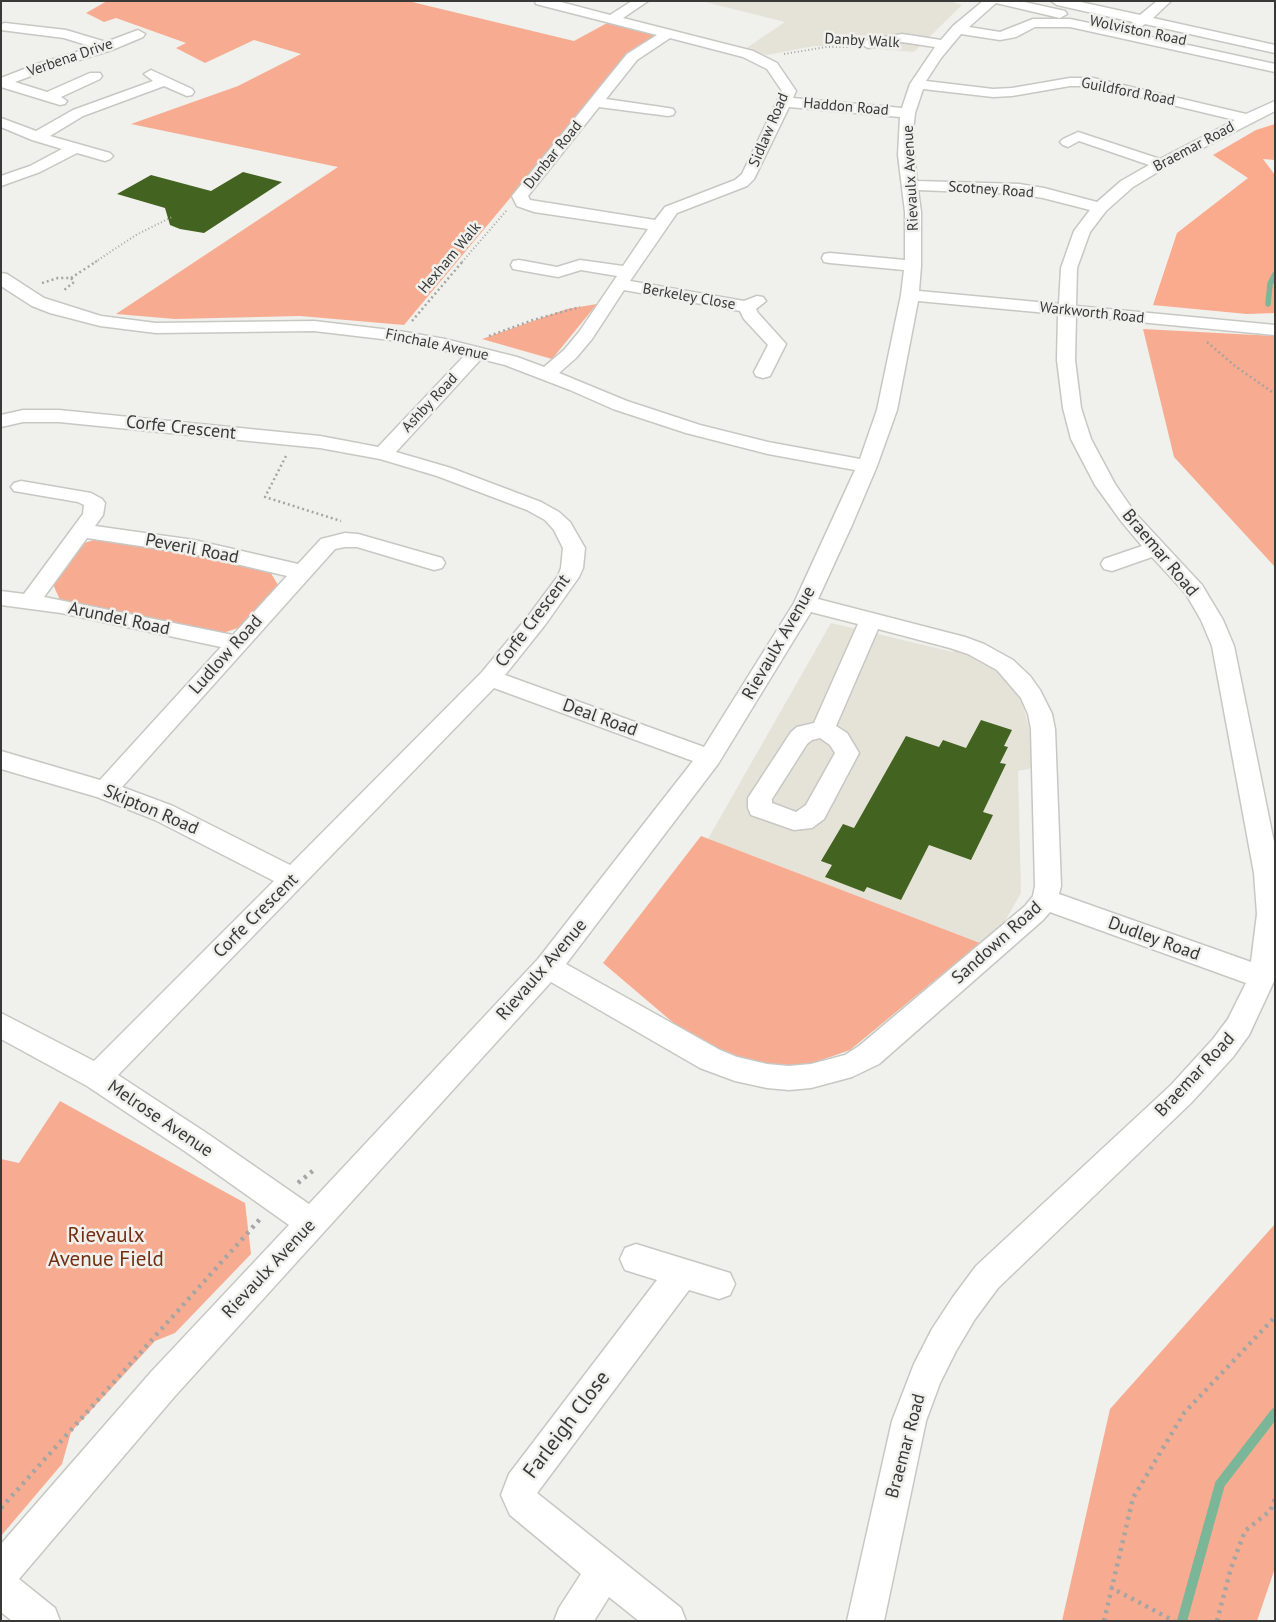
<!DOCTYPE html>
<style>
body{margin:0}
#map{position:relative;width:1276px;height:1622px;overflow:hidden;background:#f0f0ec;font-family:"PT Sans",sans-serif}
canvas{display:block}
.frame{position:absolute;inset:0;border:2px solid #393938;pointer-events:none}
</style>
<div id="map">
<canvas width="1276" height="1622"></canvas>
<div class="frame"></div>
</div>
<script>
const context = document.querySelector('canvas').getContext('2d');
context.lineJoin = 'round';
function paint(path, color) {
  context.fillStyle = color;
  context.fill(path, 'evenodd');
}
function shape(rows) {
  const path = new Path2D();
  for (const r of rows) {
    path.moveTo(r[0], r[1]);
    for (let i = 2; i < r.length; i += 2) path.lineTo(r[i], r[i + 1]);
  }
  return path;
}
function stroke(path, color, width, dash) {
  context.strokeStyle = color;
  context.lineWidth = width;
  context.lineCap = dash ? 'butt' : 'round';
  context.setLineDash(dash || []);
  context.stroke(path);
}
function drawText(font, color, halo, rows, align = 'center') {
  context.font = font + ' "PT Sans",sans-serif';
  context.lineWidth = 5;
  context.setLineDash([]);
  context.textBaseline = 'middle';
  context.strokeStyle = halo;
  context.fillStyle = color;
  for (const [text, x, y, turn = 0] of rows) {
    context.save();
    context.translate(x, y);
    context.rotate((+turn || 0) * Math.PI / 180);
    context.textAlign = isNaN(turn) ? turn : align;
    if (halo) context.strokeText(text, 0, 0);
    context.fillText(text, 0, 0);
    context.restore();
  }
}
paint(shape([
 [701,1,949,1,962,5,914,52,844,46,814,46,767,55,745,49,785,22],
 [831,623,953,652,955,649,973,655,991,667,1009,683,1022,702,1032,740,1034,768,1018,771,1021,893,1002,926,980,943,708,839]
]), '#e5e3d8');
paint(shape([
 [107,1,408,1,574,41,609,22,657,35,628,57,404,325,300,316,175,319,116,314,338,167,131,124,238,86,301,54,254,40,205,63,176,48,186,43,116,18,104,22,86,13],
 [597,304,552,359,482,339,567,309],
 [1143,329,1275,336,1275,567,1174,457],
 [99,538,182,550,269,570,278,585,241,627,223,633,60,600,52,582,79,545],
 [701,836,980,943,850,1050,810,1064,779,1068,747,1062,724,1053,683,1031,603,963],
 [60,1101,245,1203,251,1254,175,1333,155,1341,71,1432,62,1464,1,1536,1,1159,19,1163],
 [1275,1224,1275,1568,1257,1621,1062,1621,1110,1409]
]), '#f7ac91');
paint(shape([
 [1275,124,1275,160,1263,159,1275,175,1275,313,1247,314,1153,305,1177,233,1248,178,1213,155,1256,130]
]), '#faaa8d');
stroke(shape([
 [1268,304,1270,284,1275,274]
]), '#7ab697', 5.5);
stroke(shape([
 [1182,1621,1220,1484,1275,1413]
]), '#7ab697', 10);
paint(shape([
 [243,172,282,182,204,233,180,229,170,225,165,208,117,194,151,175,211,191],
 [981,720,1012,730,1004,746,1008,747,1000,763,1006,764,983,812,993,815,971,860,929,845,901,900,867,887,864,892,825,877,832,865,821,861,843,824,854,828,906,736,939,747,943,740,966,748]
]), '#436320');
const minor = shape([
 [535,1,557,1,610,15,632,1,648,1,623,18,753,51,777,63,796,91,793,98,902,108,910,84,935,47,902,42,868,48,861,44,863,41,902,34,941,40,953,26,983,1,1020,1,1065,11,1067,14,1060,18,996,3,969,27,1000,32,1033,19,1070,19,1127,31,1125,29,1133,22,1057,5,1051,1,1076,1,1140,15,1157,1,1171,1,1153,18,1275,45,1275,53,1145,24,1133,33,1275,64,1275,72,1070,27,1035,27,1016,37,1000,40,961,34,941,58,926,81,993,89,1012,88,1070,78,1093,78,1246,114,1275,101,1275,111,1166,167,1133,187,1106,211,1090,232,1077,268,1076,306,1275,325,1275,335,1076,316,1075,360,1081,408,1091,439,1115,484,1135,513,1202,585,1223,620,1234,646,1275,847,1275,979,1249,1035,1233,1057,1191,1103,998,1288,975,1319,956,1351,940,1383,926,1421,884,1621,847,1621,892,1421,914,1364,932,1329,953,1297,976,1266,1171,1085,1213,1039,1228,1019,1246,983,1050,912,1043,920,879,1064,852,1077,811,1088,789,1090,767,1088,735,1081,700,1068,551,982,175,1396,19,1579,55,1608,60,1621,12,1621,1,1612,1,1544,151,1372,289,1225,186,1152,87,1086,1,1039,1,1013,94,1061,274,881,155,820,97,797,1,769,1,751,100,780,221,647,61,613,1,605,1,591,24,594,83,514,84,505,78,502,14,491,11,487,14,483,21,481,91,493,102,499,105,503,103,515,95,526,194,540,298,564,321,539,345,533,358,534,442,558,445,563,442,568,434,570,357,547,345,547,335,549,122,787,173,806,290,865,482,672,529,615,558,576,561,568,563,548,554,530,545,520,527,510,437,476,380,459,320,448,59,422,23,422,1,427,1,415,23,410,59,410,320,436,378,447,465,355,399,341,314,331,156,333,100,326,50,313,32,306,1,286,1,273,7,274,44,298,101,316,156,323,314,321,399,331,445,339,517,357,544,367,564,350,579,332,617,276,581,270,558,277,513,269,511,265,513,261,519,260,557,267,580,260,623,266,648,229,534,212,517,206,512,196,627,54,657,35,536,4,535,1],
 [670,38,743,57,767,69,782,91,742,174,735,180,665,207,655,220,530,200,528,196,599,107,668,116,673,115,675,112,673,109,668,108,606,99,637,60,670,38],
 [1070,86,1093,86,1235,120,1160,159,1078,132,1063,139,1060,142,1063,145,1068,147,1079,141,1149,165,1121,181,1097,202,1044,188,1019,184,917,181,914,155,913,131,915,113,923,89,993,97,1012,96,1070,86],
 [789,107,900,117,898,155,905,212,905,260,830,253,824,254,822,258,824,262,830,263,904,270,901,295,877,410,860,459,768,442,700,425,627,401,559,373,576,358,592,339,624,290,740,311,744,319,768,345,754,372,756,376,763,378,770,376,786,344,758,313,756,309,766,301,763,297,757,296,744,301,630,281,677,213,747,186,754,179,789,107],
 [918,190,1019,194,1043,198,1090,210,1074,231,1061,268,1059,304,919,291,921,266,921,212,918,190],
 [918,301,1058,314,1057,360,1063,408,1071,439,1095,485,1121,521,1142,546,1104,559,1101,564,1104,569,1112,571,1152,557,1186,594,1201,620,1212,646,1254,873,1257,914,1251,962,1059,894,1061,886,1055,729,1052,714,1040,690,1030,676,1013,660,984,644,965,637,818,599,852,525,877,466,897,410,918,301],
 [481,359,505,365,570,390,613,409,686,433,768,454,855,470,794,603,704,747,505,675,545,625,579,577,583,568,585,548,570,522,559,512,541,502,451,468,396,452,481,359],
 [87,538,194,554,287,576,233,635,44,597,87,538],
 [811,612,858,624,814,723,797,727,791,732,748,798,748,808,751,815,794,830,812,828,824,819,859,753,847,733,836,726,878,629,950,648,968,654,997,670,1021,698,1028,714,1031,729,1035,886,1033,896,1025,906,859,1046,845,1055,811,1064,789,1066,767,1064,737,1057,720,1050,566,964,718,764,811,612],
 [494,688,693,761,538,959,309,1204,208,1134,118,1075,494,688],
 [820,738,830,745,835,753,806,805,796,812,772,803,772,799,807,744,812,740,820,738],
 [5,23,66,30,106,42,138,30,145,34,143,37,112,50,47,70,15,82,47,92,90,73,100,73,102,76,100,79,61,97,67,101,65,104,60,105,1,87,1,78,37,64,93,47,64,38,1,30,1,24,5,23],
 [151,70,192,89,194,92,192,95,187,96,164,86,83,116,50,136,110,153,113,156,110,159,105,161,77,153,40,172,1,186,1,176,30,166,62,149,32,140,1,127,1,118,36,131,73,110,153,81,144,74,151,70],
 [636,1244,730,1273,735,1284,730,1295,719,1299,689,1290,537,1493,681,1608,686,1621,639,1621,609,1597,594,1621,554,1621,559,1608,581,1574,510,1515,501,1495,509,1474,657,1280,625,1270,620,1259,625,1248,636,1244]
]);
stroke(minor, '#c7c7c3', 3);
stroke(shape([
 [784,54,826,47,850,47],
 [95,262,136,235,172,217],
 [462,262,507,210]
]), '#a5a5a3', 2, [1, 2.5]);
stroke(shape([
 [71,278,97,261],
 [42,283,58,278,71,278,74,282,63,291],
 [412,321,463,261],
 [489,336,533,320,580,307],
 [1207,342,1235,366,1275,394],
 [286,456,265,497,341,521]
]), '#a5a5a3', 2.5, [2, 3]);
stroke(shape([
 [298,1183,315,1169],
 [1,1508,261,1218],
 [1110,1587,1174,1621],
 [1104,1621,1133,1498,1184,1413,1275,1317],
 [1217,1621,1231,1568,1245,1531,1270,1511,1275,1499]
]), '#a5a5a3', 4.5, [3, 5]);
paint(minor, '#fff');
drawText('15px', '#393938', '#f0f0ec', [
 ["Wolviston Road",1138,31,12],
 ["Danby Walk",862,41,3],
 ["Verbena Drive",70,58,-19],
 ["Guildford Road",1128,92,11],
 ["Haddon Road",846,107,5],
 ["Sidlaw Road",769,130,-67],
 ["Braemar Road",1194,147,-28],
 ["Dunbar Road",553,155,-51],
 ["Rievaulx Avenue",911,178,-93],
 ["Scotney Road",991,190,4],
 ["Hexham Walk",450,258,-50],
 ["Berkeley Close",689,297,10],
 ["Warkworth Road",1092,313,6],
 ["Finchale Avenue",437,345,12],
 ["Ashby Road",430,403,-47]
]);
drawText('18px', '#393938', '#f0f0ec', [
 ["Corfe Crescent",181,428,6],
 ["Peveril Road",192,549,11],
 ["Braemar Road",1160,553,50],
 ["Arundel Road",119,619,12],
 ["Corfe Crescent",533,621,-53],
 ["Rievaulx Avenue",779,643,-60],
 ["Ludlow Road",226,655,-48],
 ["Deal Road",600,718,20],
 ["Skipton Road",151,810,23],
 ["Corfe Crescent",256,916,-45],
 ["Dudley Road",1154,939,20],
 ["Sandown Road",997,943,-42],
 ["Rievaulx Avenue",542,970,-49],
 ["Braemar Road",1195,1075,-47],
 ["Melrose Avenue",160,1119,34],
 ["Rievaulx Avenue",269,1269,-47],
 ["Braemar Road",906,1446,-75]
]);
drawText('21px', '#742e11', '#f0f0ec', [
 ["Rievaulx",106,1236],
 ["Avenue Field",106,1260]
]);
drawText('21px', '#393938', '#f0f0ec', [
 ["Farleigh Close",567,1425,-53]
]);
</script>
